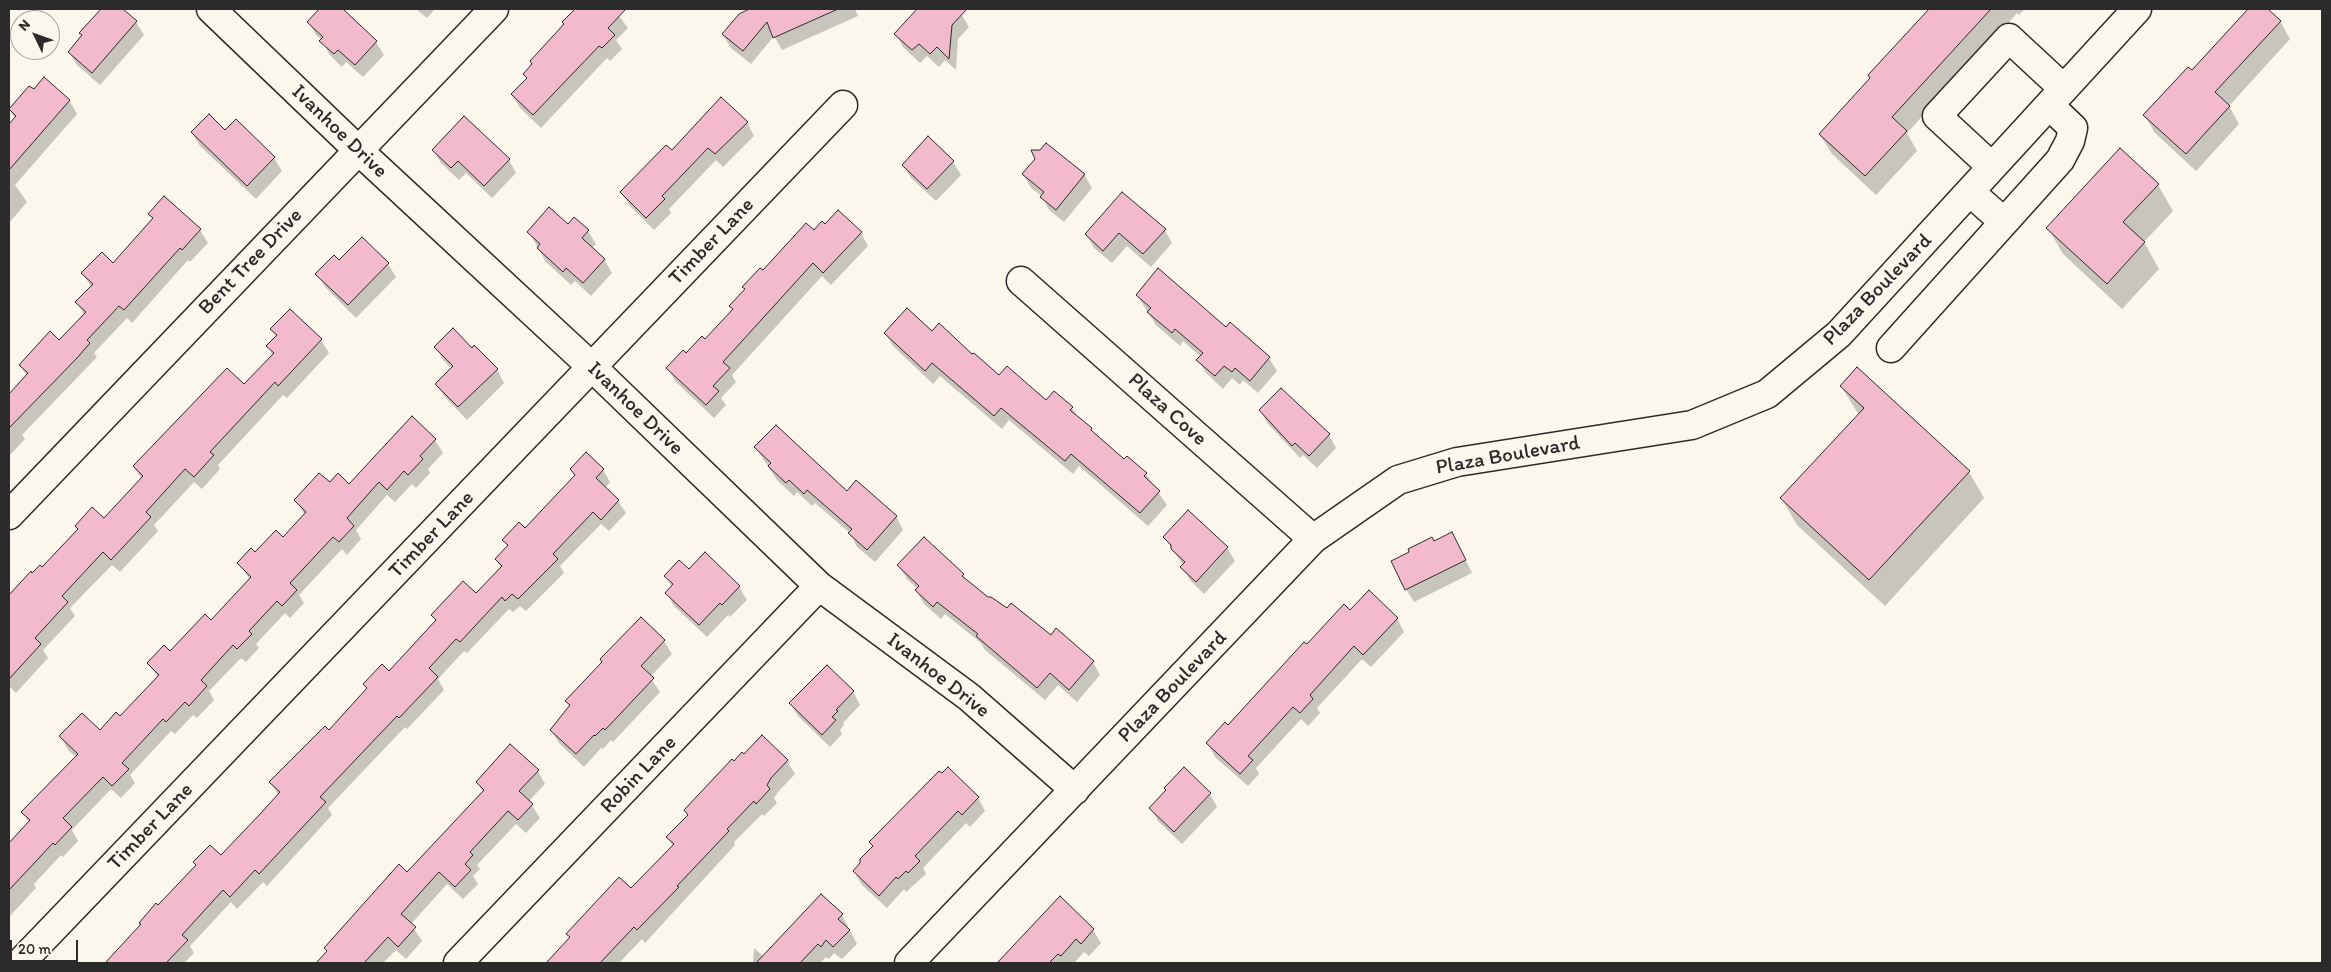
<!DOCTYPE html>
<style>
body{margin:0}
#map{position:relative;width:2331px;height:972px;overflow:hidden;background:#fbf7ec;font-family:Itim,sans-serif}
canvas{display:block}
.frame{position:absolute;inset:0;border:10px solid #2b2b2b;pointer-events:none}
.north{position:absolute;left:10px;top:10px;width:50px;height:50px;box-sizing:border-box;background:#fbf7ec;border:1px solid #a8a59f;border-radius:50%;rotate:312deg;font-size:14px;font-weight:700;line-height:20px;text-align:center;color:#2b2b2b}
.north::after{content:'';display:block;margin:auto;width:18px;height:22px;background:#2b2b2b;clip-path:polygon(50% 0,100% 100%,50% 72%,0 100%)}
.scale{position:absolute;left:10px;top:940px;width:68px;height:22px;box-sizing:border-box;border:2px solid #2b2b2b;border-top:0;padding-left:6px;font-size:15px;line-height:18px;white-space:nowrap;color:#2b2b2b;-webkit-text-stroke:4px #fbf7ec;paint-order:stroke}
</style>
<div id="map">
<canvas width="2331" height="972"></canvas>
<div class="frame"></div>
<div class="north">N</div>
<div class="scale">20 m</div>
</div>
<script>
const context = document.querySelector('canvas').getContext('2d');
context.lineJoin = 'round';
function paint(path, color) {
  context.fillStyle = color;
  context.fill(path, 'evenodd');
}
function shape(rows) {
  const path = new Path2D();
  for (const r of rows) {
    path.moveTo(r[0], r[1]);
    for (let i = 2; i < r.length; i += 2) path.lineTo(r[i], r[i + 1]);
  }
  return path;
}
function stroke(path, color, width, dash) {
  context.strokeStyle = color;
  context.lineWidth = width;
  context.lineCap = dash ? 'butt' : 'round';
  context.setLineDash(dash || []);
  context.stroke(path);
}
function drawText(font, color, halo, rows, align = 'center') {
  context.font = font + ' Itim,sans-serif';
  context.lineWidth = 5;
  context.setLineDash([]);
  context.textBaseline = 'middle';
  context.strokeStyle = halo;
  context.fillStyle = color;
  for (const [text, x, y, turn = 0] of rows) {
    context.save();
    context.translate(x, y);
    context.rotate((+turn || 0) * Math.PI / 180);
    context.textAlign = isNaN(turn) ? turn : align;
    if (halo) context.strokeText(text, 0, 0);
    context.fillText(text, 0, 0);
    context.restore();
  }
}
paint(shape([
 [108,9,121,9,136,22,144,35,100,85,77,65,69,52],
 [321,9,341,9,376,42,384,55,363,77,346,62,342,67,329,54,322,40,316,35,309,22],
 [416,9,435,9,427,18],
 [578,9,614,9,628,28,616,40,622,49,610,61,607,58,541,128,520,108,512,95,527,79,524,74,533,65,531,61],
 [752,9,855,9,858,16,782,50,774,36,751,64,731,48,723,35,739,15],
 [919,9,955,9,961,14,969,27,958,39,956,70,945,60,939,67,927,56,920,63,903,47,896,34],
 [1931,9,2025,9,2019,15,2017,13,1907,133,1917,151,1876,195,1832,154,1820,135,1871,79,1869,76],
 [2250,9,2266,9,2280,21,2290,39,2229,106,2239,124,2196,171,2155,133,2145,116,2192,72],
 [34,91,69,100,77,114,15,185,27,202,9,223,9,126,15,119,10,110],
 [747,122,754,136,723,167,716,160,669,209,671,213,654,230,629,205,622,192,672,152],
 [225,131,274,158,282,171,256,199,200,146,192,133],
 [433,150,509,160,516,173,492,198,466,173,459,180,441,163],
 [953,162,961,175,936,201,911,178,903,165],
 [1023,174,1084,174,1092,188,1064,222,1049,210,1042,196,1031,188],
 [2158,185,2173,211,2144,242,2159,269,2122,309,2063,254,2048,228],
 [150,214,200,230,208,243,190,262,188,260,132,323,127,318,94,353,97,357,22,435,25,439,9,456,9,395,27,376,20,365,59,342,84,315,77,302,91,287,83,273,114,265,153,220],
 [574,219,588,231,596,244,592,248,604,259,612,273,591,296,575,281,571,285,546,262,529,232,568,226],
 [825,226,861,233,868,246,831,285,822,276,732,375,736,382,721,398,726,405,714,418,675,381,668,368,705,341,733,310,731,306,763,272,814,232],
 [1165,230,1172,243,1151,267,1127,246,1112,263,1094,248,1086,234],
 [362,238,388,264,396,277,356,318,325,287,317,274,339,262],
 [1137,295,1226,328,1230,324,1269,358,1277,371,1258,393,1243,380,1240,385,1232,378,1223,389,1206,373,1198,360,1201,357,1183,341,1180,346,1156,325],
 [290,311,321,340,329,353,287,398,283,395,218,465,220,469,202,489,194,482,154,525,158,531,120,572,112,565,70,608,75,616,43,650,48,658,16,693,9,686,9,596,31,573,33,575,42,569,104,520,142,480,134,467,244,386,273,356,268,346,276,337,272,329],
 [885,333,932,333,972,356,999,377,1046,402,1072,408,1078,418,1091,429,1095,436,1125,461,1146,474,1167,505,1148,526,1079,466,1073,474,1009,420,1002,429,940,376,933,384,893,346],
 [436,347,472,349,497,370,504,383,467,420,445,397,437,384,452,369,443,360],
 [1841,386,1969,472,1984,498,1885,606,1797,525,1782,499,1859,415],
 [1260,411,1329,435,1336,448,1317,468,1303,455,1300,458,1268,424],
 [412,418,435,440,443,453,428,469,430,473,416,488,412,484,395,502,387,495,356,530,361,539,347,555,342,549,299,595,304,603,290,618,285,613,256,644,259,648,246,662,241,658,209,691,214,700,197,718,193,715,175,734,171,731,130,775,135,783,121,798,111,789,72,830,78,841,63,857,61,855,34,884,36,888,9,917,9,844,29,823,23,812,76,757,68,750,61,736,100,732,120,718,158,678,149,663,170,652,211,622,250,580,239,563,283,539,305,515,295,500,330,484,349,485],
 [756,448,896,516,903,530,875,562,857,547,850,533,815,503,812,506,797,492,794,496,777,480],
 [571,469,603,470,610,482,605,488,618,501,626,513,609,531,601,524,560,566,564,573,526,611,520,606,513,612,509,609,467,653,464,651,438,679,444,690,407,729,405,727,328,808,332,815,267,886,263,882,237,909,231,902,190,946,194,953,184,963,107,963,158,907,221,857,278,795,271,783,329,732,368,689,365,684,389,673,436,622,433,615,476,595,502,569,496,559,508,547,504,540,525,530,575,476],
 [1209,530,1227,548,1235,561,1204,594,1190,580,1182,567,1183,565,1164,537],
 [1434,543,1459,547,1472,573,1414,602,1406,589,1411,552],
 [705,554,739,587,747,600,730,617,728,615,707,637,674,606,667,593,672,587,666,576,689,571],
 [899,566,963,574,966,581,988,599,1093,662,1100,675,1077,702,1058,685,1045,700,985,650,981,643,945,614,941,619,924,604,916,590,918,589,907,579],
 [1350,612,1397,618,1404,632,1371,667,1362,659,1317,708,1320,713,1308,726,1301,719,1256,768,1259,774,1248,786,1215,757,1208,744,1228,727,1307,646],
 [641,619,664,641,672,654,650,677,660,692,613,742,611,740,603,749,602,747,584,767,559,743,551,730,570,707,567,702],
 [853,691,860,705,843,723,844,725,840,730,842,734,830,747,798,716,790,703],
 [787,761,795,774,778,792,774,798,777,803,764,816,762,814,734,842,735,845,645,943,642,939,619,963,548,963,570,939,568,934,631,890,673,846,668,837,688,816,685,810],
 [538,771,545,784,529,801,540,818,526,833,516,824,477,865,480,869,473,876,478,884,463,899,447,884,411,924,422,941,406,959,396,950,383,963,318,963,407,874,483,792,477,782],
 [1210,794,1217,807,1182,844,1158,821,1151,808],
 [978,798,985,811,970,827,966,823,923,868,926,874,906,892,904,889,887,908,862,885,854,871],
 [1060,898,1093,930,1101,943,1089,956,1084,952,1074,963,999,963],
 [842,915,857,944,842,959,834,953,829,959,826,957,820,963,753,963,754,948,764,957]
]), '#0003');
const building = shape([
 [101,9,123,9,137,21,92,73,68,52,82,35,79,33,101,9],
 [319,9,343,9,377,41,355,65,338,50,334,54,319,41,323,37,307,22,319,9],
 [575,9,626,9,608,28,615,35,602,48,599,46,533,115,511,94,527,78,523,74,532,64,530,61,564,24,562,22,575,9],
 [749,9,838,9,773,38,767,22,743,51,722,34,739,14,749,9],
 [917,9,967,9,952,25,949,59,937,47,930,54,919,44,912,50,894,34,917,9],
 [1929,9,1991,9,1892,117,1907,131,1865,176,1819,134,1870,78,1868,75,1929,9],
 [2248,9,2268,9,2281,21,2215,92,2230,106,2186,154,2143,115,2188,67,2192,70,2248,9],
 [44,77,70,100,9,170,9,124,16,116,9,109,29,86,34,89,44,77],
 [721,97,748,122,715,154,708,148,662,196,665,199,646,218,620,192,666,145,672,150,721,97],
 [209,114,225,130,236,119,275,157,247,186,191,132,209,114],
 [464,116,510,159,484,186,458,161,451,168,432,150,464,116],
 [928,136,954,161,927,189,902,165,928,136],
 [1046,143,1085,174,1056,210,1040,197,1044,192,1022,174,1035,159,1031,150,1040,150,1046,143],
 [2120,148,2159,184,2123,222,2145,242,2107,284,2046,228,2120,148],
 [1122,192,1166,229,1143,254,1119,233,1103,251,1085,234,1122,192],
 [164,196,201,229,182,250,180,248,124,310,119,306,87,340,90,343,77,358,9,428,9,394,28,373,19,365,50,331,59,340,86,312,75,302,93,284,81,273,102,252,113,263,153,218,148,214,164,196],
 [549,207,568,224,574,217,589,230,582,238,605,259,583,283,566,268,563,272,537,248,540,244,527,232,549,207],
 [838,210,862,232,823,273,813,263,723,362,730,368,713,386,719,391,706,405,666,368,683,350,686,353,702,336,705,339,733,309,729,306,745,289,742,287,760,268,763,270,806,223,814,230,822,221,825,224,838,210],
 [362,237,389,263,348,305,315,274,334,255,339,260,362,237],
 [1158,268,1226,327,1230,322,1270,357,1250,381,1235,368,1232,372,1224,366,1215,376,1196,360,1203,353,1175,329,1172,333,1147,312,1151,308,1136,295,1158,268],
 [907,308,932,331,939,323,972,354,974,353,999,375,1007,366,1046,400,1054,391,1073,407,1070,410,1092,428,1091,430,1124,459,1127,456,1147,473,1144,476,1160,491,1140,513,1071,454,1065,461,1001,408,994,416,932,363,925,371,884,333,907,308],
 [290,309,322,339,278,386,275,382,210,452,214,455,194,477,185,469,146,512,151,517,111,560,103,552,62,596,68,602,35,638,41,644,9,679,9,595,31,571,32,573,40,565,42,567,78,529,75,526,92,507,104,518,143,476,133,466,227,368,244,384,274,353,266,346,277,335,270,329,290,309],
 [453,328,472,348,474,345,498,369,458,407,435,384,453,366,434,347,453,328],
 [1857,367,1970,471,1869,580,1780,498,1864,408,1840,386,1857,367],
 [1281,388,1330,434,1309,456,1295,443,1292,446,1259,410,1281,388],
 [412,416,436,439,420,456,423,459,408,475,404,471,387,490,379,482,347,518,354,526,339,542,333,537,290,583,297,590,282,606,277,601,249,631,252,634,237,649,233,645,201,680,207,686,189,706,185,702,166,722,163,719,122,763,129,769,112,786,103,777,63,818,72,827,55,845,53,843,9,890,9,843,30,820,21,812,78,754,59,736,82,713,100,730,116,712,120,716,159,675,147,663,164,645,170,651,205,614,211,620,251,577,237,563,251,548,255,552,276,530,283,537,306,512,294,500,319,473,330,482,338,473,349,484,412,416],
 [776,425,847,491,856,480,897,516,867,550,848,533,852,529,807,490,804,494,789,480,786,483,768,466,771,463,754,447,776,425],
 [586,452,604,469,596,478,619,500,601,520,593,512,553,554,558,559,518,599,512,594,505,601,502,597,460,642,456,639,429,668,438,677,399,718,397,716,320,797,326,802,259,874,255,870,230,897,223,890,182,935,188,940,166,963,105,963,141,924,139,923,156,903,158,905,196,865,193,862,210,845,221,855,261,813,280,792,269,782,325,726,329,730,367,688,363,684,382,664,389,671,436,620,431,615,463,581,476,593,502,566,495,559,508,545,502,540,519,522,525,528,575,475,570,469,586,452],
 [1188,510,1228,547,1196,582,1180,567,1185,562,1171,549,1171,545,1163,537,1188,510],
 [1452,532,1466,560,1405,590,1391,561,1409,552,1408,549,1432,537,1434,541,1452,532],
 [924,537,964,574,962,576,988,597,991,597,1007,608,1011,603,1051,635,1056,628,1094,661,1069,690,1050,673,1037,688,976,636,978,634,937,602,933,607,915,590,919,586,897,565,924,537],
 [705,552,740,586,722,605,720,603,699,625,665,593,673,584,664,576,679,560,689,569,705,552],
 [1369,590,1398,618,1363,655,1354,646,1310,695,1313,699,1300,713,1293,707,1248,756,1253,760,1240,774,1206,743,1225,722,1228,725,1304,642,1307,644,1344,604,1350,610,1369,590],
 [641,617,665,640,641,666,654,678,605,730,603,728,595,736,594,735,576,754,550,730,570,705,565,701,602,662,600,659,641,617],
 [827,665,854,691,836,710,838,711,832,717,836,720,822,735,789,703,827,665],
 [762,735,788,760,771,778,767,785,770,789,756,804,754,801,727,829,729,831,677,886,679,887,637,930,634,927,600,963,546,963,570,937,566,934,619,877,631,888,674,844,666,837,688,815,684,810,732,759,734,761,742,752,744,754,762,735],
 [510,744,539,770,519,791,533,804,518,820,508,811,470,852,473,855,465,864,471,870,455,887,439,872,401,914,416,927,398,947,388,937,364,963,316,963,327,951,324,948,399,864,407,872,484,790,476,782,510,744],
 [948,767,979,797,962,815,958,811,915,856,920,861,908,873,906,871,898,879,896,877,879,896,853,871,860,863,860,859,873,846,869,842,939,771,942,773,948,767],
 [1184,767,1211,793,1174,832,1149,808,1166,790,1164,788,1184,767],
 [821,894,843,914,838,919,850,930,833,947,826,940,821,947,818,944,800,963,756,963,821,894],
 [1060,896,1094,929,1081,944,1076,939,1061,956,1058,954,1049,963,997,963,1060,896]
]);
paint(building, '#f3b9cc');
stroke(building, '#2b2b2b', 1);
const minor = shape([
 [211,9,358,150,593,368,819,586,969,697,1075,790],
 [9,19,18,9],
 [1992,167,1937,116,2009,38,2064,89],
 [1970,192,2004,222],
 [1021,281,1313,539],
 [1891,348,2060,160,2070,141,2073,128,2049,105],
 [9,515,494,9],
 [20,963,843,105],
 [458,963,819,586],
 [909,963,1313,539,1398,480,1457,462,1692,425,1767,394,1839,334,2137,9]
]);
stroke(minor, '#2b2b2b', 31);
stroke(minor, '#fbf7ec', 28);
drawText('21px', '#2b2b2b', '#fbf7ec', [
 ["Ivanhoe Drive",339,132,44],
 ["Timber Lane",712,242,-46],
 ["Bent Tree Drive",251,262,-46],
 ["Plaza Boulevard",1878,290,-46],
 ["Ivanhoe Drive",635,409,44],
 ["Plaza Cove",1167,410,42],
 ["Plaza Boulevard",1508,456,-10],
 ["Timber Lane",432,535,-46],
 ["Ivanhoe Drive",938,676,38],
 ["Plaza Boulevard",1173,687,-46],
 ["Robin Lane",639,775,-46],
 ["Timber Lane",151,827,-46]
]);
</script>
